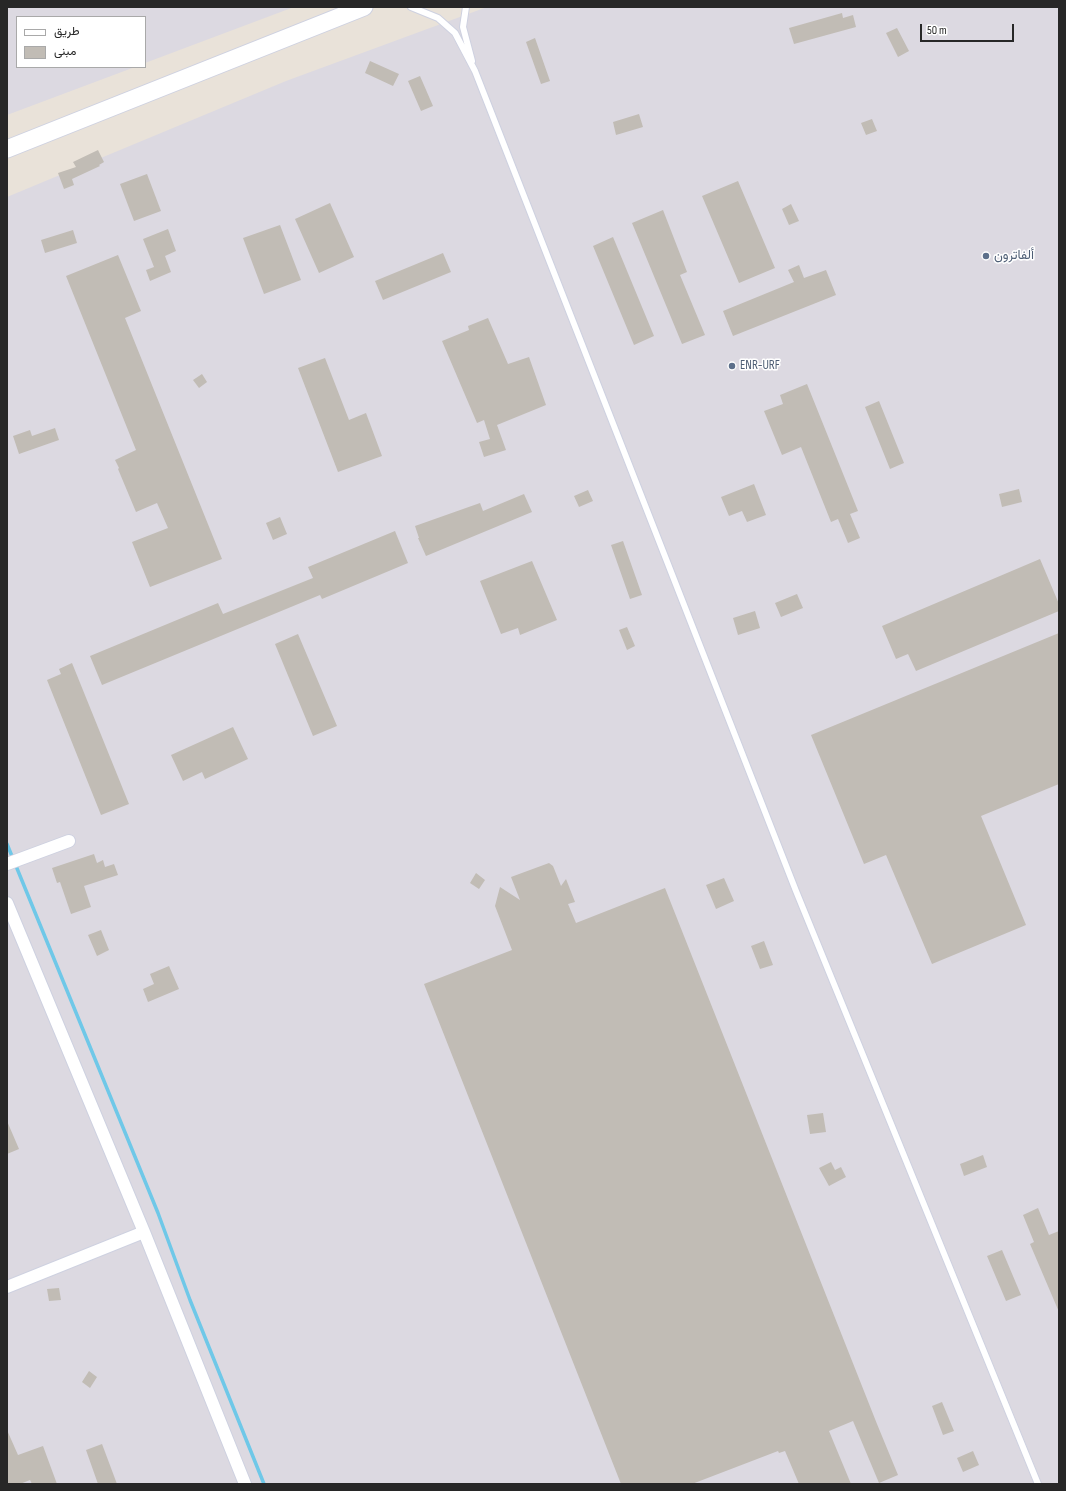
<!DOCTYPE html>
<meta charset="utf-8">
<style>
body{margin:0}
#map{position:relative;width:1066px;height:1491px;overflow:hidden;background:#e9e2d9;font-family:"Sofia Sans Condensed",Vazirmatn,sans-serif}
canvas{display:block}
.frame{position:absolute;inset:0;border:8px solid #272727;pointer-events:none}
.legend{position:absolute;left:16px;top:16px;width:130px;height:52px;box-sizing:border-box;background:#fff;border:1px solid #a9a9a9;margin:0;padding:5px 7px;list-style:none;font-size:12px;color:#272727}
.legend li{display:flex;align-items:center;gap:8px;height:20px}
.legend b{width:20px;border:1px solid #a9a9a9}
.scale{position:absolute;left:920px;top:24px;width:94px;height:18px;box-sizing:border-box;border:2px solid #272727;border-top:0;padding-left:5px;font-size:12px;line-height:14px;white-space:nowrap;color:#272727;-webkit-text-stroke:3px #fff;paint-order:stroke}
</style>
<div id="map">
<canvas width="1066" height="1491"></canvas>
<div class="frame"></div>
<ul class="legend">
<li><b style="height:5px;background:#fff"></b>طريق</li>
<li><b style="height:11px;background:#c1bcb5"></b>مبنى</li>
</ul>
<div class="scale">50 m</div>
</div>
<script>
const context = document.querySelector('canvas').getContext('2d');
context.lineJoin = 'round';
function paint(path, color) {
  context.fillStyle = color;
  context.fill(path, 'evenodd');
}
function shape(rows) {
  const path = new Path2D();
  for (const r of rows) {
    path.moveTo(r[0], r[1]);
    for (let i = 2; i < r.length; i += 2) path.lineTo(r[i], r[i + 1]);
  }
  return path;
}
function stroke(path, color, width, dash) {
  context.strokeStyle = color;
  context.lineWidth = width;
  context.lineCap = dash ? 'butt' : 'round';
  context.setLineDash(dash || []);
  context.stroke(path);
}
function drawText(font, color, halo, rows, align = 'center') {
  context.font = font + ' "Sofia Sans Condensed",Vazirmatn,sans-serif';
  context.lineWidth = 3;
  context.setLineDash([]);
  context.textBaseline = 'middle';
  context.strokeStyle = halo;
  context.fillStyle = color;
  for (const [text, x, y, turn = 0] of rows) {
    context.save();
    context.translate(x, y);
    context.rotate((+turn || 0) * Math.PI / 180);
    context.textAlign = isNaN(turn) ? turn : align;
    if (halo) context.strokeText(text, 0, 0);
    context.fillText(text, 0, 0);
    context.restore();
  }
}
paint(shape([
 [7,7,294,7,145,63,145,17,17,17,17,67,135,67,7,115],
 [487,7,1059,7,1059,1484,7,1484,7,197,286,81]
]), '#dcd9e1');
stroke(shape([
 [7,844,158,1213,190,1300,264,1484]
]), '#6fc8e8', 3.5);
paint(shape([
 [842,13,843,18,853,15,856,27,794,44,789,28],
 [897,28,909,51,898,57,886,33],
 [535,38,550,81,541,84,526,42],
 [370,61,399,74,393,86,365,73],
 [420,76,433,106,421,111,408,81],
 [639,114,643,127,616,135,613,122],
 [872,119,877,131,866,135,861,123],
 [98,150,104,162,99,165,100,166,72,179,74,185,64,189,58,173,76,167,73,162],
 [147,174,161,211,134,221,120,184],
 [738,181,775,268,739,283,702,196],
 [330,203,354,257,319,273,295,219],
 [791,204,799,221,789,225,782,209],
 [663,210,687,272,680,275,705,335,682,344,632,223],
 [280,225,301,280,264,294,243,238],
 [168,229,176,251,165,256,171,272,150,281,146,270,154,267,143,239],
 [73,230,77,243,45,253,41,240],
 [613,237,654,336,634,345,593,246],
 [443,253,451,272,383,300,375,281],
 [118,255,141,311,125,318,222,559,150,587,132,542,168,528,157,503,136,512,118,469,119,468,115,460,136,450,66,276],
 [799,265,804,278,826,270,836,295,733,336,723,311,794,282,788,270],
 [488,318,508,364,529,357,546,405,497,425,506,450,484,457,479,442,490,439,484,420,477,423,442,341,469,330,468,326],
 [325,358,349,420,366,413,382,456,338,472,298,368],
 [202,374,207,382,199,388,193,380],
 [807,384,858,511,850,514,860,538,848,543,838,519,831,522,801,447,782,455,764,411,783,404,780,395],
 [879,401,904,463,890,469,865,407],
 [55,428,59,440,19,454,13,436,30,430,32,436],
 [754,484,766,515,747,522,742,511,729,516,721,497],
 [1019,489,1022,502,1002,507,999,494],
 [588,490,593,501,579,507,574,496],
 [524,494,532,512,426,556,418,538,419,538,415,526,480,503,483,511],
 [280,517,287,534,273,540,266,523],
 [395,531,408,563,322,599,320,595,102,685,90,656,218,603,223,614,313,578,308,567],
 [623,541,642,595,630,599,611,545],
 [1040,559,1059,604,1059,611,916,671,908,654,896,659,882,626],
 [532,561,557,620,520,635,518,628,501,634,480,581],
 [797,594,803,608,781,617,775,603],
 [755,611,760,628,738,635,733,618],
 [627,627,635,646,627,650,619,630],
 [1059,633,1059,784,981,816,1026,925,932,964,886,855,864,864,811,735],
 [298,634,337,726,313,736,275,644],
 [72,663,129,804,101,815,47,680,61,674,59,669],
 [233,727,248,759,205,779,202,772,183,781,171,755],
 [94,854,97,863,103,860,105,867,114,864,118,875,84,886,91,907,71,914,60,882,57,883,52,868],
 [549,863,553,866,561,886,566,879,575,902,568,904,576,923,665,888,877,1424,898,1475,879,1483,853,1421,829,1431,851,1484,799,1484,785,1451,779,1453,778,1451,692,1484,621,1484,424,984,512,950,495,906,500,887,520,900,511,877],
 [476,873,485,880,479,889,470,883],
 [724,878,734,901,716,909,706,885],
 [101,930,109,950,97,956,88,935],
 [764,941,773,965,760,969,751,946],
 [169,966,179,989,148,1002,143,989,154,984,150,974],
 [823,1113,826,1132,810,1134,807,1115],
 [7,1121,19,1149,7,1154],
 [983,1155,987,1167,964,1176,960,1164],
 [831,1162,835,1170,841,1167,846,1177,829,1186,819,1168],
 [1038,1208,1049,1235,1059,1231,1059,1312,1030,1244,1034,1242,1023,1215],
 [1002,1250,1021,1295,1006,1301,987,1256],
 [59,1288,61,1300,49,1301,47,1289],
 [89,1371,97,1377,90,1388,82,1382],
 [942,1402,954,1431,943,1435,932,1406],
 [7,1430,18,1455,43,1446,57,1484,32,1484,30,1480,20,1484,7,1484],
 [102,1444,117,1484,98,1484,86,1450],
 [973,1451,979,1465,963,1472,957,1458]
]), '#c1bcb5');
const lane = shape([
 [411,7,438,18,455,33,475,71,796,891,1038,1484],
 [466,7,463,27,472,61]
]);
const street = shape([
 [7,864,69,841],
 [7,903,144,1232,245,1484],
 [7,1287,144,1232]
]);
const secondary = shape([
 [7,149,364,7]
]);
stroke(lane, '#ced1e0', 8);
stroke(street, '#ced1e0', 14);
stroke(secondary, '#ced1e0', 19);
stroke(lane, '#fff', 6);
stroke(street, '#fff', 12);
stroke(secondary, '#fff', 17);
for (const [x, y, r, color] of [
 [986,256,4,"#5c6f8a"],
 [732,366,4,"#5c6f8a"]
]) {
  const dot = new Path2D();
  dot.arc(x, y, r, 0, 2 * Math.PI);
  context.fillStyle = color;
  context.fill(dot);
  stroke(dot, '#fff', 1.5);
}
drawText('13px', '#4e5e75', '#fff', [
 ["ألفاترون",994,256],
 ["ENR-URF",740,366]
], 'left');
</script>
